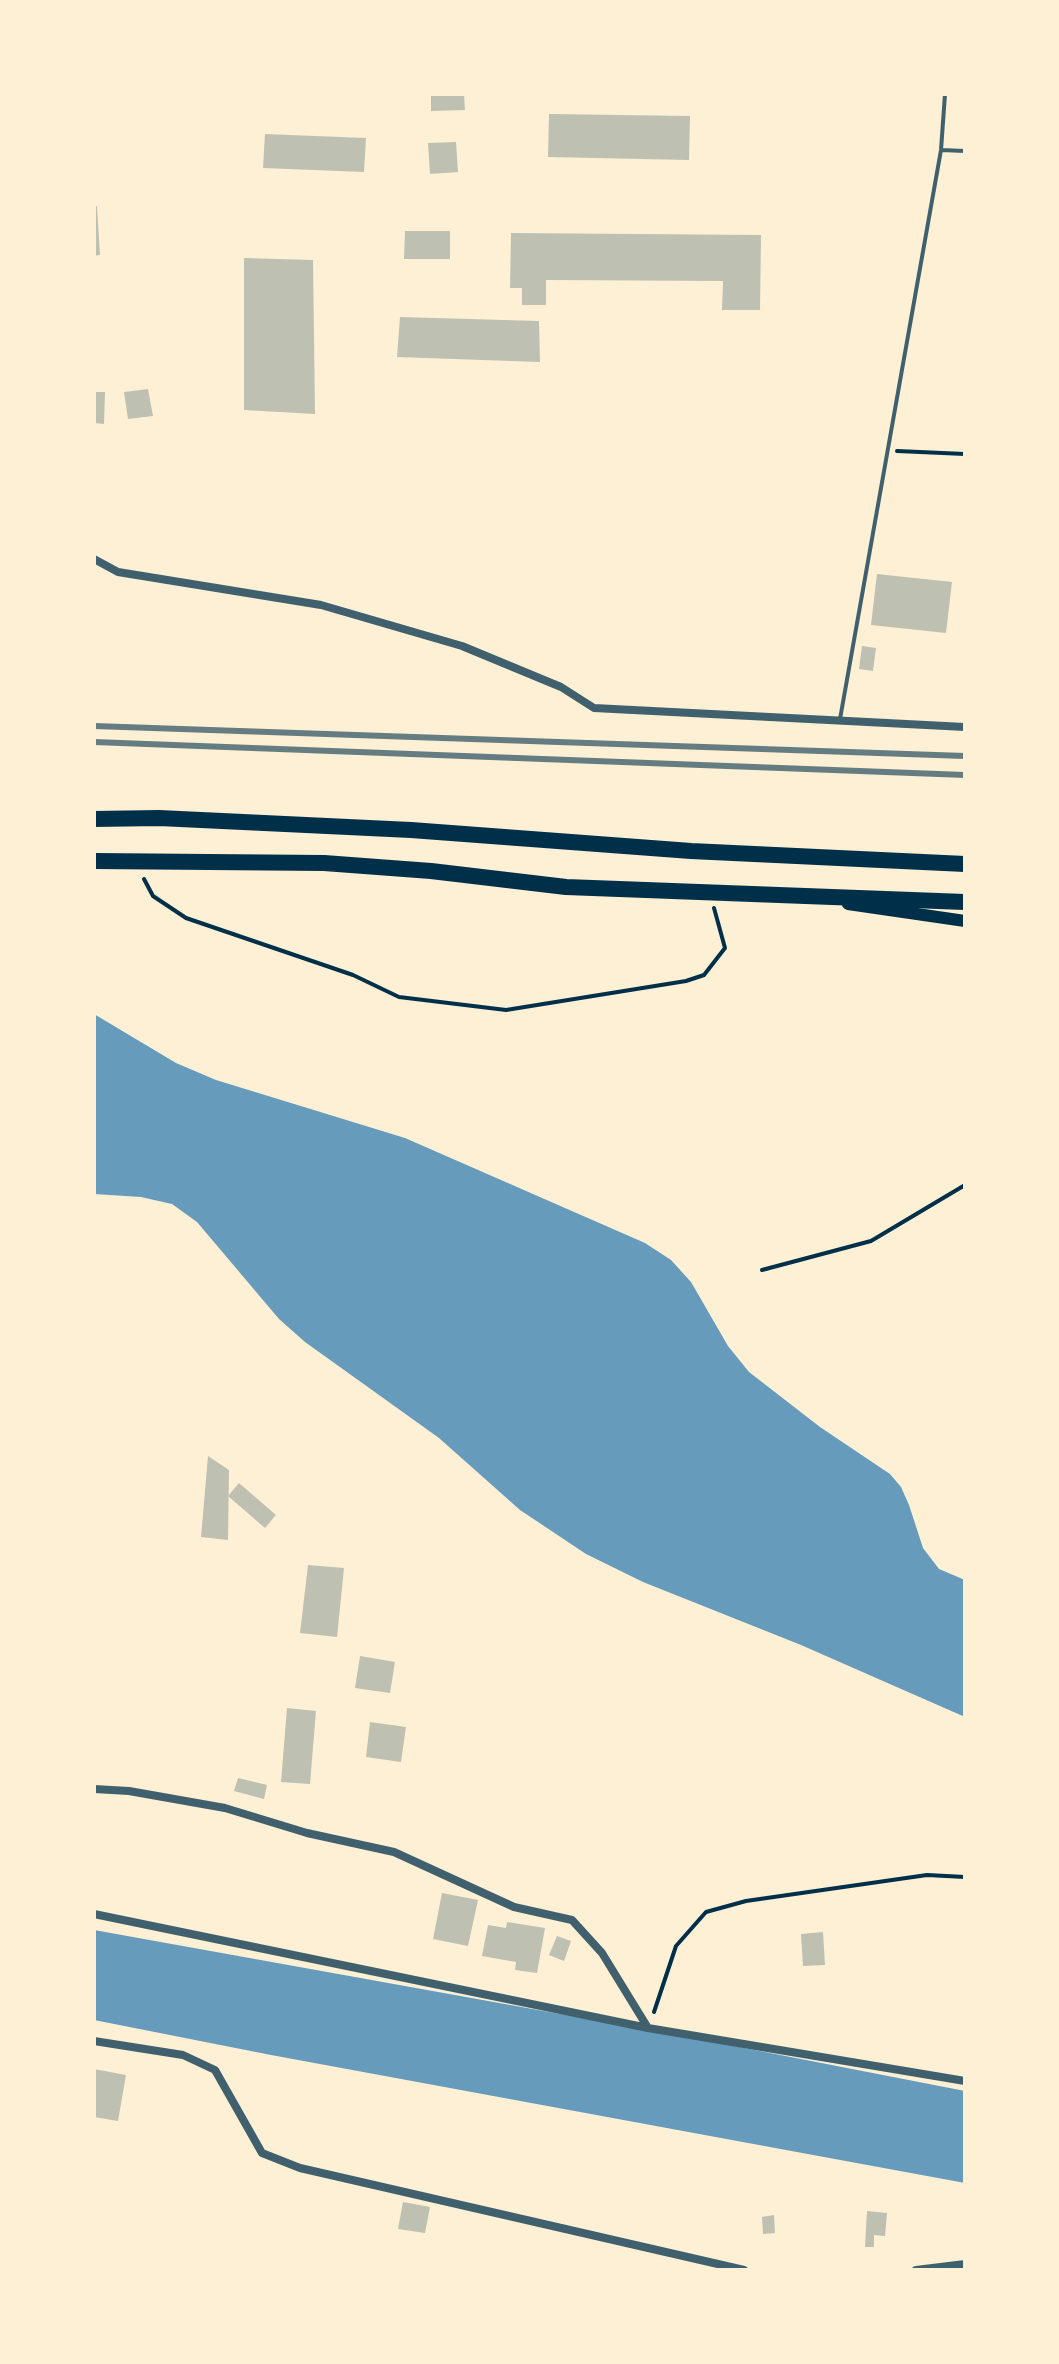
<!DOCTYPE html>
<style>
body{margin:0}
#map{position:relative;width:1059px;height:2364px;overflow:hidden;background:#fdf0d5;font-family:"Noto Sans",sans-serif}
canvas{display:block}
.frame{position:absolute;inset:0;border:96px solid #fdf0d5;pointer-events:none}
</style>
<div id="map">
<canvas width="1059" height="2364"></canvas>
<div class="frame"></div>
</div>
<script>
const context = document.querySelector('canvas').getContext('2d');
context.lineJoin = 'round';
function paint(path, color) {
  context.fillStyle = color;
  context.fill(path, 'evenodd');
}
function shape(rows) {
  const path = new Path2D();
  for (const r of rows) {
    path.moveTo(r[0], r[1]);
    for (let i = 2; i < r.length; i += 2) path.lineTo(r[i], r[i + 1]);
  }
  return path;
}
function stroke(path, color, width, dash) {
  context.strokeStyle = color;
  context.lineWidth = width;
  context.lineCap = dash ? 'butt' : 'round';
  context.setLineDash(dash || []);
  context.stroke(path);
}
paint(shape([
 [94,1014,176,1063,216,1080,405,1138,645,1243,671,1260,691,1282,728,1346,749,1372,820,1427,890,1474,901,1487,909,1505,923,1548,939,1569,965,1580,965,1717,801,1645,643,1582,586,1554,520,1510,439,1438,305,1342,279,1319,197,1222,172,1204,141,1197,94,1194],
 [94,1930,688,2037,965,2091,965,2183,271,2055,94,2020]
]), '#669bbc');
paint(shape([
 [431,94,464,94,465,110,431,111],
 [549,114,690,116,689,160,548,157],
 [265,134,366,138,364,172,263,168],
 [456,142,458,172,430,174,428,143],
 [94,206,97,206,100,255,94,256],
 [405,231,450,231,450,259,404,259],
 [511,233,761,235,760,310,722,310,723,281,546,280,546,305,522,305,522,288,510,288],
 [244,258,313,260,315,414,244,410],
 [400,317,539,321,540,362,397,357],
 [148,389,153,416,128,419,124,392],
 [94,392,105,392,104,424,94,423],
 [877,574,952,582,946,633,871,625],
 [862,646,876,648,873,671,859,669],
 [208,1456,229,1470,228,1540,201,1537],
 [239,1483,276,1515,265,1528,228,1496],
 [308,1565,344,1568,337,1637,300,1633],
 [360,1656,395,1662,390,1693,355,1688],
 [287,1708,316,1711,310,1784,281,1782],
 [370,1722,406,1727,401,1762,366,1757],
 [238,1778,267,1785,264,1799,234,1791],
 [442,1893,478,1900,468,1946,433,1939],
 [507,1922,545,1928,537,1973,515,1970,516,1962,482,1956,488,1925,506,1928],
 [823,1932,825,1965,803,1966,801,1934],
 [557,1936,571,1941,564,1961,549,1955],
 [94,2069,126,2075,118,2121,94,2117],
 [403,2202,430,2207,425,2233,398,2229],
 [867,2211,887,2213,885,2236,874,2235,874,2247,865,2247],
 [774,2215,775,2233,763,2234,762,2217]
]), '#bec0b2');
stroke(shape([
 [897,451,965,454],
 [144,879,153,896,186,918,353,975,399,997,506,1010,686,981,704,975,725,948,714,908],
 [762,1270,871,1241,965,1185],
 [654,2012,676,1946,706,1912,746,1901,927,1875,965,1877]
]), '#003049', 4);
stroke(shape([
 [941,150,965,151],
 [840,719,941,150,945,94]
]), '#3f606c', 4);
stroke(shape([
 [94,559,118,572,321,605,462,646,561,687,594,708,965,727],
 [94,1789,129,1791,225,1808,307,1833,394,1852,514,1907,572,1920,602,1953,648,2028],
 [94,1914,648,2028,965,2081],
 [94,2041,183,2055,215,2070,262,2153,300,2168,744,2270],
 [916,2270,965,2264]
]), '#3f606c', 8);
stroke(shape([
 [848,904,965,921]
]), '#003049', 12);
stroke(shape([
 [94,819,159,818,411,830,691,851,965,864],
 [94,861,324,863,431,871,566,887,965,902]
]), '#003049', 16);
stroke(shape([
 [94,726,965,756],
 [94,742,965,775]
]), '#657d81', 6);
</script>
